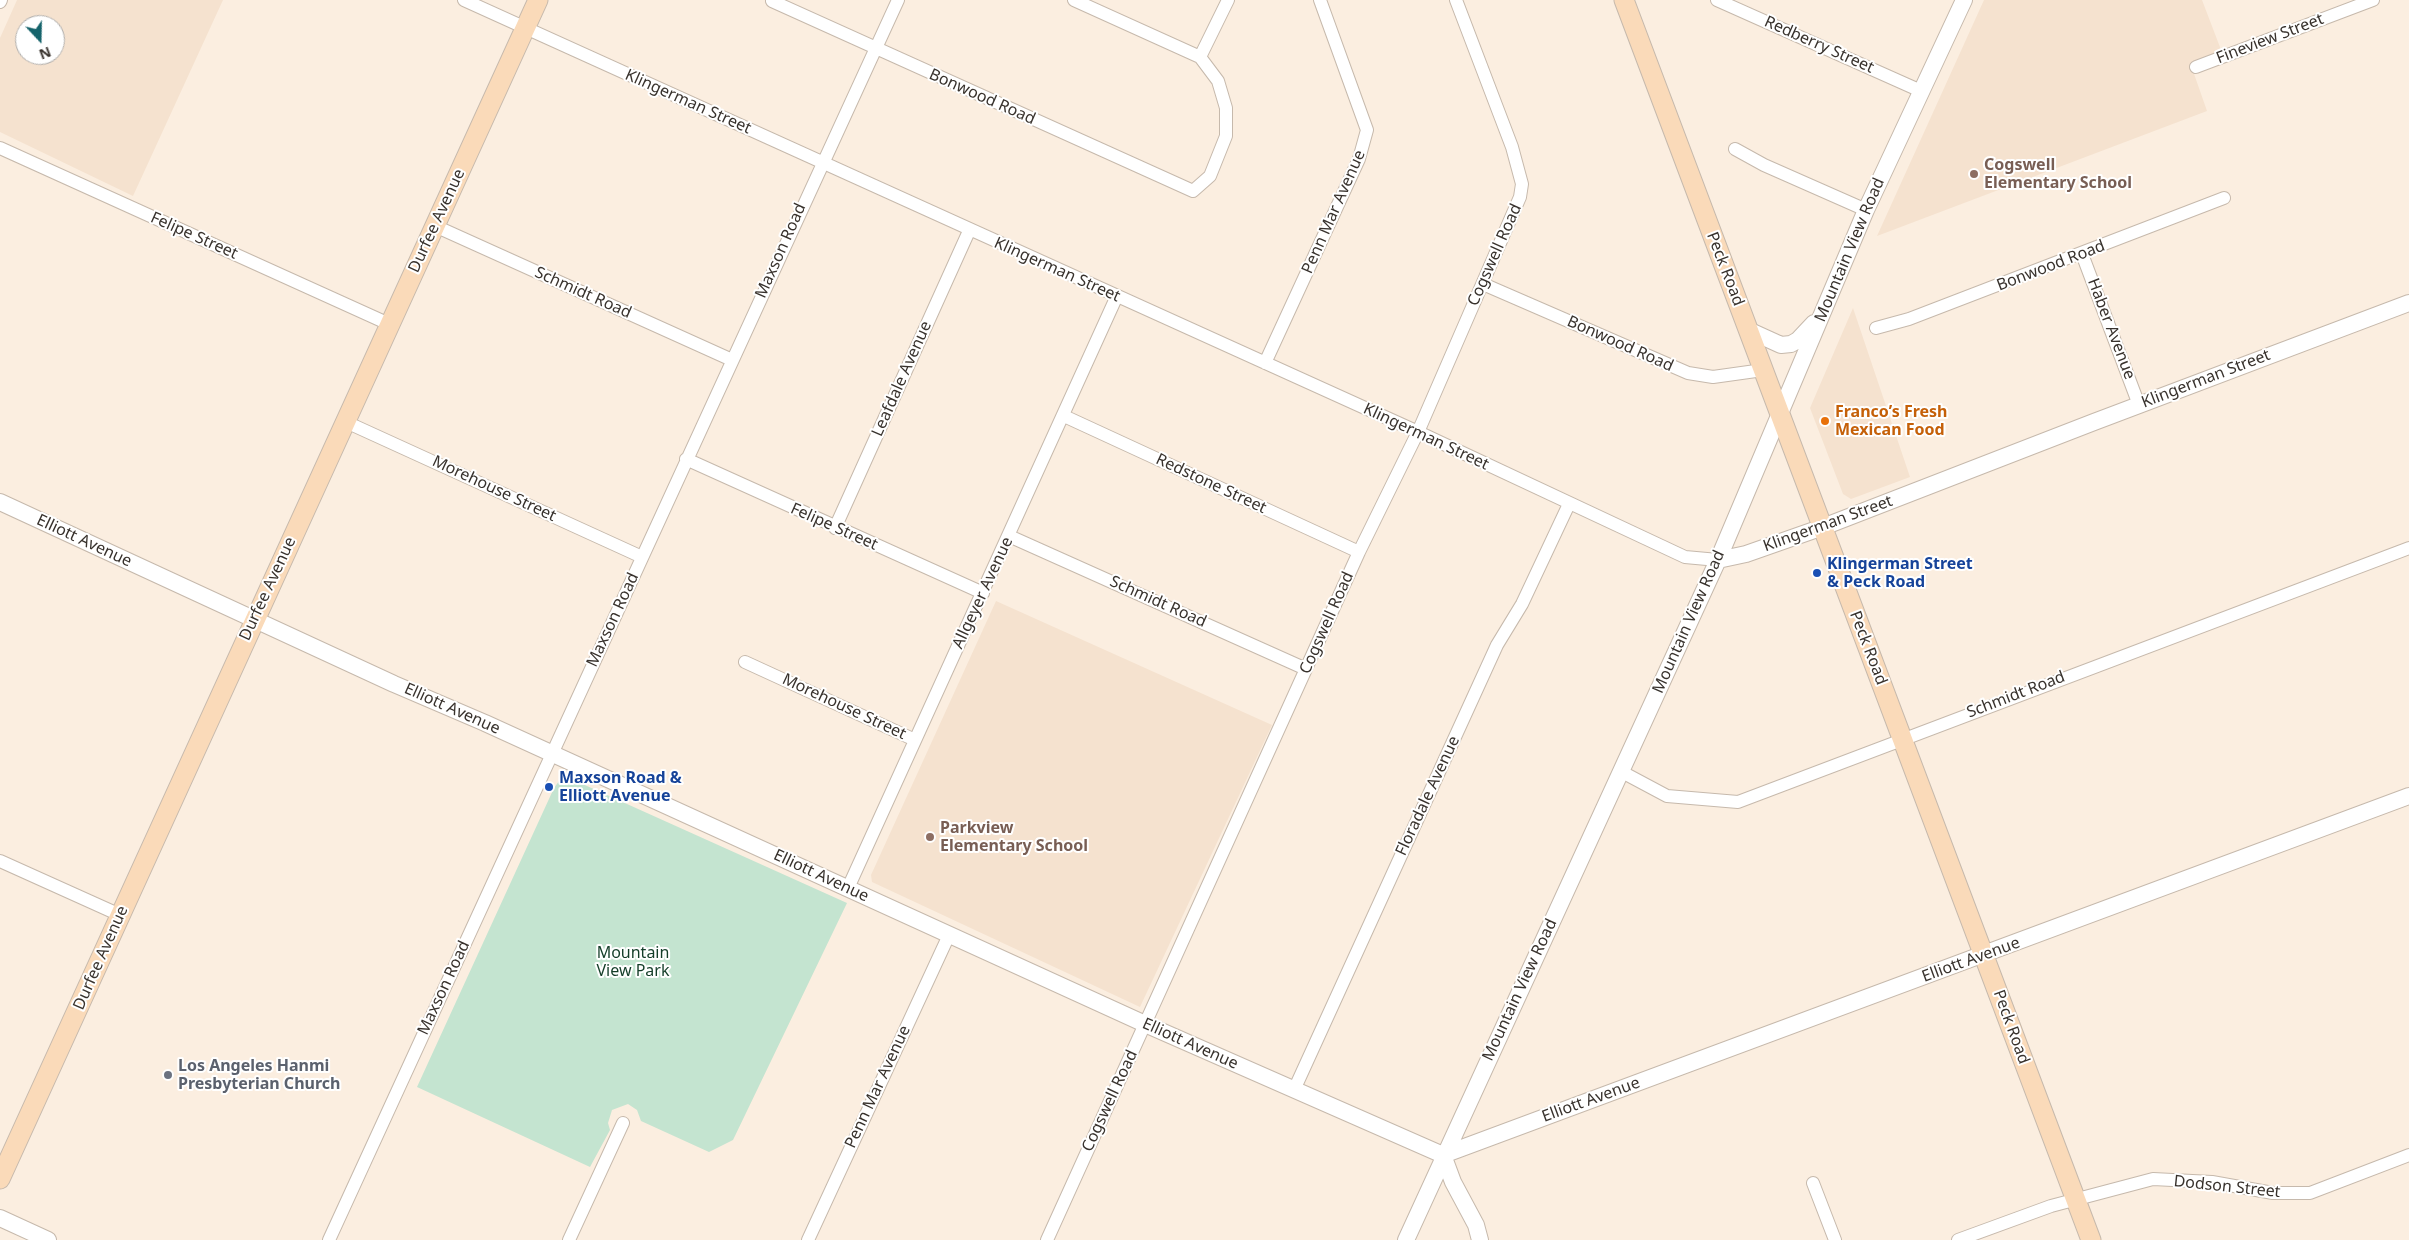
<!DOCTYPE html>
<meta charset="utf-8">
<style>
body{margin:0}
#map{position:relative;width:2409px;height:1240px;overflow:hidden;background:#fbeee0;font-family:"Noto Sans",sans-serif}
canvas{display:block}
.north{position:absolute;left:15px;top:15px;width:50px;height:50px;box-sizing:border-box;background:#fff;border:1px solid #afadab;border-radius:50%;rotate:159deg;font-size:14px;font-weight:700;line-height:20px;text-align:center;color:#38322d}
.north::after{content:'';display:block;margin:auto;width:18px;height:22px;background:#15636b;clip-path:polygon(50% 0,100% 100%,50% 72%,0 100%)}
</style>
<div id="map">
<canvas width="2409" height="1240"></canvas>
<div class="north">N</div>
</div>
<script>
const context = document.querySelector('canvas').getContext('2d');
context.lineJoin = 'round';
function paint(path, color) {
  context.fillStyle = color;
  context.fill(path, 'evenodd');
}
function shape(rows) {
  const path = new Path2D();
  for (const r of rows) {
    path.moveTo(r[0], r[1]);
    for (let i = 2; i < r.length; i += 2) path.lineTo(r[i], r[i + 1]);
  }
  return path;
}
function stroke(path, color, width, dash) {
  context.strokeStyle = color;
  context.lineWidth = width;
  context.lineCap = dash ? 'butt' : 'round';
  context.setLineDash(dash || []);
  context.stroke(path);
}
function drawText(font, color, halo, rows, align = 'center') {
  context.font = font + ' "Noto Sans",sans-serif';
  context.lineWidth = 4;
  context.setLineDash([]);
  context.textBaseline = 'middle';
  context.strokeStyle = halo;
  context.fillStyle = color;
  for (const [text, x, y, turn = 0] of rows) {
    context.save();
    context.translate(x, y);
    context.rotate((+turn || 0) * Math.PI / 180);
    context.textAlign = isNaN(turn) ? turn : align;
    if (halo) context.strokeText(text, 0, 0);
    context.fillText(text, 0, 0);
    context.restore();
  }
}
paint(shape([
 [17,0,223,0,133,196,0,132,0,38],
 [25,25,55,25,55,55,25,55],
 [1984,0,2202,0,2223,55,2192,68,2207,111,1877,236],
 [1853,308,1910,477,1851,499,1843,494,1810,408],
 [996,601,1272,725,1140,1007,872,882,871,875]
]), '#f5e2cf');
paint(shape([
 [562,777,567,777,847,903,733,1140,709,1152,641,1121,637,1110,628,1104,612,1110,608,1123,610,1130,590,1167,417,1087,554,788]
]), '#c4e4d0');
const minor = shape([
 [464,0,1418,432,1685,557,1718,560],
 [1074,0,1200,57],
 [1717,0,1921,91],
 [772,1,1193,191,1210,176,1226,136,1226,108,1218,81,1200,57,1228,0],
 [0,2,1,0],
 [2196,67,2373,0],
 [0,148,389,324],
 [1735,149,1764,165,1866,210],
 [435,226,732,360],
 [2082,254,2139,405],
 [1483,284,1688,373,1713,377,1763,370],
 [1876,328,1909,319,2224,198],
 [1265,363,1359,159,1367,130,1320,0],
 [1064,416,1359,552],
 [346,422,642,557],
 [686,459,983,593],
 [835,528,969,231],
 [1009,536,1306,669],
 [745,662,915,740],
 [1622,772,1667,796,1738,802,2409,548],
 [0,861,120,915],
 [848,888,1116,298],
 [1294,1090,1497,645,1522,604,1569,504],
 [1813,1183,1835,1240],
 [329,1240,898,0],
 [569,1240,623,1123],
 [808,1240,949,935],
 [1047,1240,1359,552,1418,432,1520,197,1522,184,1512,147,1456,0],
 [1958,1240,2051,1206,2153,1179,2212,1182,2273,1193,2310,1193,2409,1155]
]);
const tertiary = shape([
 [1748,330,1781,345,1791,344,1798,340,1814,323],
 [0,502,394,684,485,723,1145,1024,1443,1155,2409,796],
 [1718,560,1746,554,1823,527,2094,422,2409,303],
 [1443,1155,1453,1182,1476,1225,1480,1240],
 [0,1218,48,1240],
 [1406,1240,1718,560,1866,210,1964,0]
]);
const secondary = shape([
 [1624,0,2091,1240],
 [0,1179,538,0]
]);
stroke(minor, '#c6b9ac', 14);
stroke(tertiary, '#c6b9ac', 18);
stroke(secondary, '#c6b9ac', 21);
stroke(minor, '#fff', 12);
stroke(tertiary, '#fff', 16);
stroke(secondary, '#fadab9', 19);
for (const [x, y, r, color] of [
 [1974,174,5,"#8d6e63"],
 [1825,421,5,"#e8710a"],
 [1817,573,5,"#1a4fb4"],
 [549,787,5,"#1a4fb4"],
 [930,837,5,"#8d6e63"],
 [168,1075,5,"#6b7280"]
]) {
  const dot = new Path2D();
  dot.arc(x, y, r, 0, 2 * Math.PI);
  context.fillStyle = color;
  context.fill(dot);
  stroke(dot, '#fff', 2);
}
drawText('16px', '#38322d', '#fff', [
 ["Fineview Street",2270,39,-21],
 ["Redberry Street",1819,45,24],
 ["Bonwood Road",982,97,24],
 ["Klingerman Street",688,102,24],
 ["Penn Mar Avenue",1334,212,-66],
 ["Durfee Avenue",437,221,-65],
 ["Felipe Street",194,236,24],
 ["Mountain View Road",1850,250,-67],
 ["Maxson Road",781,251,-66],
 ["Cogswell Road",1495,255,-66],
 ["Bonwood Road",2051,266,-21],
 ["Peck Road",1725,269,69],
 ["Klingerman Street",1057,270,24],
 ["Schmidt Road",583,293,24],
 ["Haber Avenue",2111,329,69],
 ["Bonwood Road",1620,344,24],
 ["Leafdale Avenue",902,379,-66],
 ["Klingerman Street",2206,379,-21],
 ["Klingerman Street",1426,437,25],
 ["Redstone Street",1211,484,25],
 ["Morehouse Street",494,489,25],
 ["Klingerman Street",1828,524,-20],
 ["Felipe Street",834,527,24],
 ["Elliott Avenue",84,541,25],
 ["Durfee Avenue",268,589,-65],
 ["Allgeyer Avenue",983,593,-65],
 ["Schmidt Road",1158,602,24],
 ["Maxson Road",613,620,-65],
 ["Mountain View Road",1689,622,-66],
 ["Cogswell Road",1327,623,-66],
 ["Peck Road",1868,648,69],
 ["Schmidt Road",2016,695,-21],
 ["Morehouse Street",844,707,25],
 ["Elliott Avenue",452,709,24],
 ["Floradale Avenue",1428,796,-65],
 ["Elliott Avenue",821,876,25],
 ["Durfee Avenue",101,958,-66],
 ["Elliott Avenue",1971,960,-20],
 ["Maxson Road",444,988,-65],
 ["Mountain View Road",1520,990,-65],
 ["Peck Road",2011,1027,70],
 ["Elliott Avenue",1190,1044,24],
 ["Penn Mar Avenue",878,1087,-65],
 ["Elliott Avenue",1591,1100,-20],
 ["Cogswell Road",1110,1101,-65],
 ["Dodson Street",2227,1187,6]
]);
drawText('bold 16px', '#785e54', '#fff', [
 ["Cogswell",1984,165],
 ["Elementary School",1984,183],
 ["Parkview",940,828],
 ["Elementary School",940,846]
], 'left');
drawText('bold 16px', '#c56008', '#fff', [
 ["Franco’s Fresh",1835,412],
 ["Mexican Food",1835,430]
], 'left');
drawText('bold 16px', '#164399', '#fff', [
 ["Klingerman Street",1827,564],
 ["& Peck Road",1827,582],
 ["Maxson Road &",559,778],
 ["Elliott Avenue",559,796]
], 'left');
drawText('16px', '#133d28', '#fff', [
 ["Mountain",633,953],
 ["View Park",633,971]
]);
drawText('bold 16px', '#5b616d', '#fff', [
 ["Los Angeles Hanmi",178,1066],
 ["Presbyterian Church",178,1084]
], 'left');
</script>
